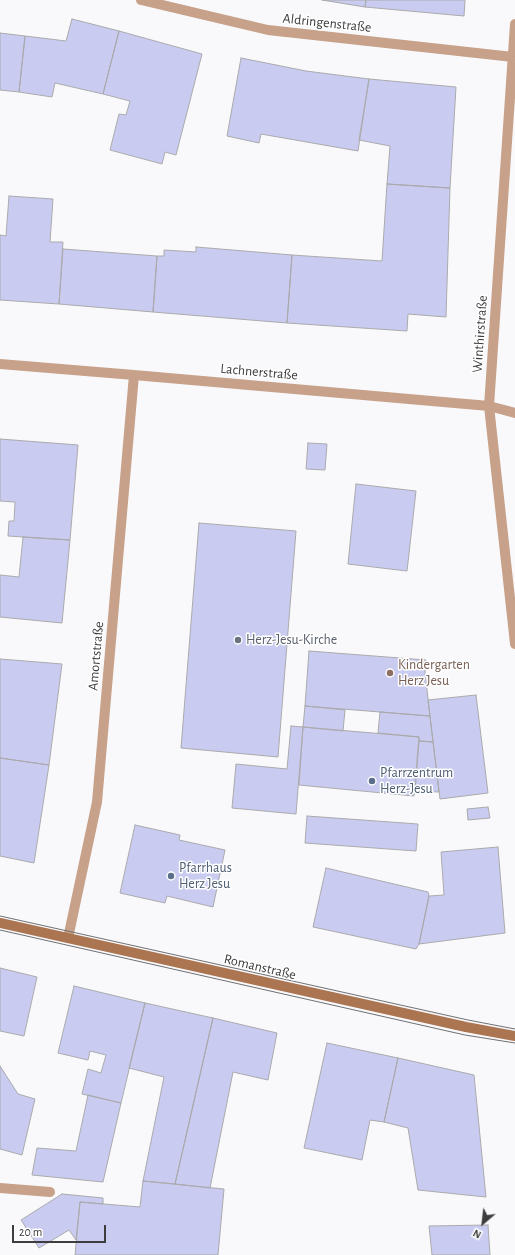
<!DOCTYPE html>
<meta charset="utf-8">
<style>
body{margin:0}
#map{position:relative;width:515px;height:1255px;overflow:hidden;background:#f9f9fc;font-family:"Alegreya Sans",sans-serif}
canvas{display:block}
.north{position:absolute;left:463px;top:1203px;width:40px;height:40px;-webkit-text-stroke:3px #fff;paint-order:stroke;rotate:208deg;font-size:11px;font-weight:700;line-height:16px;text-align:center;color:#3d3d3e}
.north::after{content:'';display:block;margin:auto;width:14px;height:18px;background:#3d3d3e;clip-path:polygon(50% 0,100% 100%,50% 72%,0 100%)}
.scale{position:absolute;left:12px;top:1225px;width:94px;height:18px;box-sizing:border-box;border:2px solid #3d3d3e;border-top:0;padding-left:5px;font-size:12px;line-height:14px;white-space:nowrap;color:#3d3d3e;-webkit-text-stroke:3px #fff;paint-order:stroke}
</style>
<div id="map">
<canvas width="515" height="1255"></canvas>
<div class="north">N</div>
<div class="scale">20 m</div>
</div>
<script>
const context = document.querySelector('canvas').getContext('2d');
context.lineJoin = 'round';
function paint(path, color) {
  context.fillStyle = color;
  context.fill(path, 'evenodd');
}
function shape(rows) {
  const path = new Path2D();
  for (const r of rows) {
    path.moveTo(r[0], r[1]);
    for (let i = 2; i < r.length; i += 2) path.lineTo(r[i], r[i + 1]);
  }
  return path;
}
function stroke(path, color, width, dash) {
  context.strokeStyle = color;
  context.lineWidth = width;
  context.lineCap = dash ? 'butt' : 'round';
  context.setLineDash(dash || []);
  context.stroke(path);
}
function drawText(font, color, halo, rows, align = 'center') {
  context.font = font + ' "Alegreya Sans",sans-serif';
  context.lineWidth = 3;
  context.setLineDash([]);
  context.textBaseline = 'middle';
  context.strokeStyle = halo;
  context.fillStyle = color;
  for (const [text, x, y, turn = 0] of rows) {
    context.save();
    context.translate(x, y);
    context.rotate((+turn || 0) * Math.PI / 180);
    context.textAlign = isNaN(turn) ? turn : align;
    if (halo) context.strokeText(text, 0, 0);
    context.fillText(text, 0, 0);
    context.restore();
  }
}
const building = shape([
 [322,0,366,0,365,7,322,0],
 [366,0,465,0,464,16,365,7,366,0],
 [72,19,119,31,103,94,55,83,52,97,19,92,25,36,66,41,72,19],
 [119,31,202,54,176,155,165,152,162,164,110,150,119,114,126,115,130,101,103,94,119,31],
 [0,33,25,36,19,92,0,90,0,33],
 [241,58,306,71,369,79,358,151,261,134,259,143,227,136,241,58],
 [369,79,456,87,450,188,387,184,390,146,359,140,369,79],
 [387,184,450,188,446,317,408,314,407,331,287,323,292,255,382,261,387,184],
 [9,196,53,199,50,242,63,242,59,304,0,300,0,235,6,236,9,196],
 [196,247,292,255,287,323,153,312,157,256,164,256,164,250,196,252,196,247],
 [63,249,157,256,153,312,59,304,63,249],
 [0,439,78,445,70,540,8,536,9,521,14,521,15,502,0,501,0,439],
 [308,443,327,444,325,470,306,469,308,443],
 [356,484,416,491,407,571,348,564,356,484],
 [199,523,296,531,278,757,181,748,199,523],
 [23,537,70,540,62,623,0,617,0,575,19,577,23,537],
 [309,651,426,660,425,672,430,716,305,706,309,651],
 [0,659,62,664,49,765,0,758,0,659],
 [476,695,488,793,440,799,428,700,476,695],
 [305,706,345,710,343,731,303,727,305,706],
 [380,712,430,716,433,742,419,741,419,737,378,733,380,712],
 [291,726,303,727,296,814,232,808,236,764,287,769,291,726],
 [303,727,419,737,414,796,299,785,303,727],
 [419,741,433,742,439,792,415,791,419,741],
 [0,758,49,765,34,863,0,856,0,758],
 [488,807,490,818,468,820,467,809,488,807],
 [307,816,418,824,416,851,305,843,307,816],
 [135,825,180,835,179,840,225,850,213,907,167,896,165,903,120,893,135,825],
 [498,847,505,933,419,944,429,896,444,895,441,852,498,847],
 [326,868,428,892,429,896,419,944,416,949,313,927,326,868],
 [0,968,37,977,24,1036,0,1031,0,968],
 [74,986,145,1003,121,1103,82,1094,88,1069,101,1073,106,1055,90,1051,88,1060,58,1053,74,986],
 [145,1003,213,1018,175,1184,143,1181,164,1077,129,1068,145,1003],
 [213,1018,277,1033,268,1080,233,1072,210,1188,175,1184,213,1018],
 [327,1043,398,1058,384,1122,370,1120,362,1160,304,1148,327,1043],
 [398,1058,474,1075,486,1197,418,1190,408,1128,384,1122,398,1058],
 [0,1066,18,1094,35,1099,22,1155,0,1149,0,1066],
 [88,1095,121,1103,103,1182,32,1175,37,1148,76,1151,88,1095],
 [143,1181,224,1189,218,1255,75,1255,80,1202,140,1207,143,1181],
 [62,1194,103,1198,103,1204,80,1202,76,1240,69,1230,39,1248,21,1220,62,1194],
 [488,1225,490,1255,432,1255,429,1226,488,1225]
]);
paint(building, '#c9ccf0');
stroke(building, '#aaaaad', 1);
stroke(shape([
 [0,1188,50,1192]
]), '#c7a189', 10);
stroke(shape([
 [141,0,268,30,513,57],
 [515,24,489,406,515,644],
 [0,364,134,375,489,406,515,413],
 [68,938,97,802,134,375]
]), '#c7a189', 10);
stroke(shape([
 [0,923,466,1027,515,1036]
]), '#ac7552', 10);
stroke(shape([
 [0,916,468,1020,515,1029],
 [0,930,465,1035,515,1043]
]), '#707071', 1);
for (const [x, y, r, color] of [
 [238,640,4,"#6b7280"],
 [390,673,4,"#8d6e63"],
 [372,781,4,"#5c6f8a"],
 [171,876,4,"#5c6f8a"]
]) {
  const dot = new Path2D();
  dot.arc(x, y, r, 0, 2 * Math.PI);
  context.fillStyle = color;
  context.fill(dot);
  stroke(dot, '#fff', 1.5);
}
drawText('14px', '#3d3d3e', '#fff', [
 ["Aldringenstraße",327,23,6],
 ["Winthirstraße",480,334,-86],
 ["Lachnerstraße",259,372,5],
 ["Amortstraße",96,656,-85],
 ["Romanstraße",260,967,13]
]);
drawText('14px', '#5b616d', '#fff', [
 ["Herz-Jesu-Kirche",246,640]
], 'left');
drawText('14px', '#785e54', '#fff', [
 ["Kindergarten",398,665],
 ["Herz Jesu",398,681]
], 'left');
drawText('14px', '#4e5e75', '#fff', [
 ["Pfarrzentrum",380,773],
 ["Herz-Jesu",380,789],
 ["Pfarrhaus",179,868],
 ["Herz Jesu",179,884]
], 'left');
</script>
